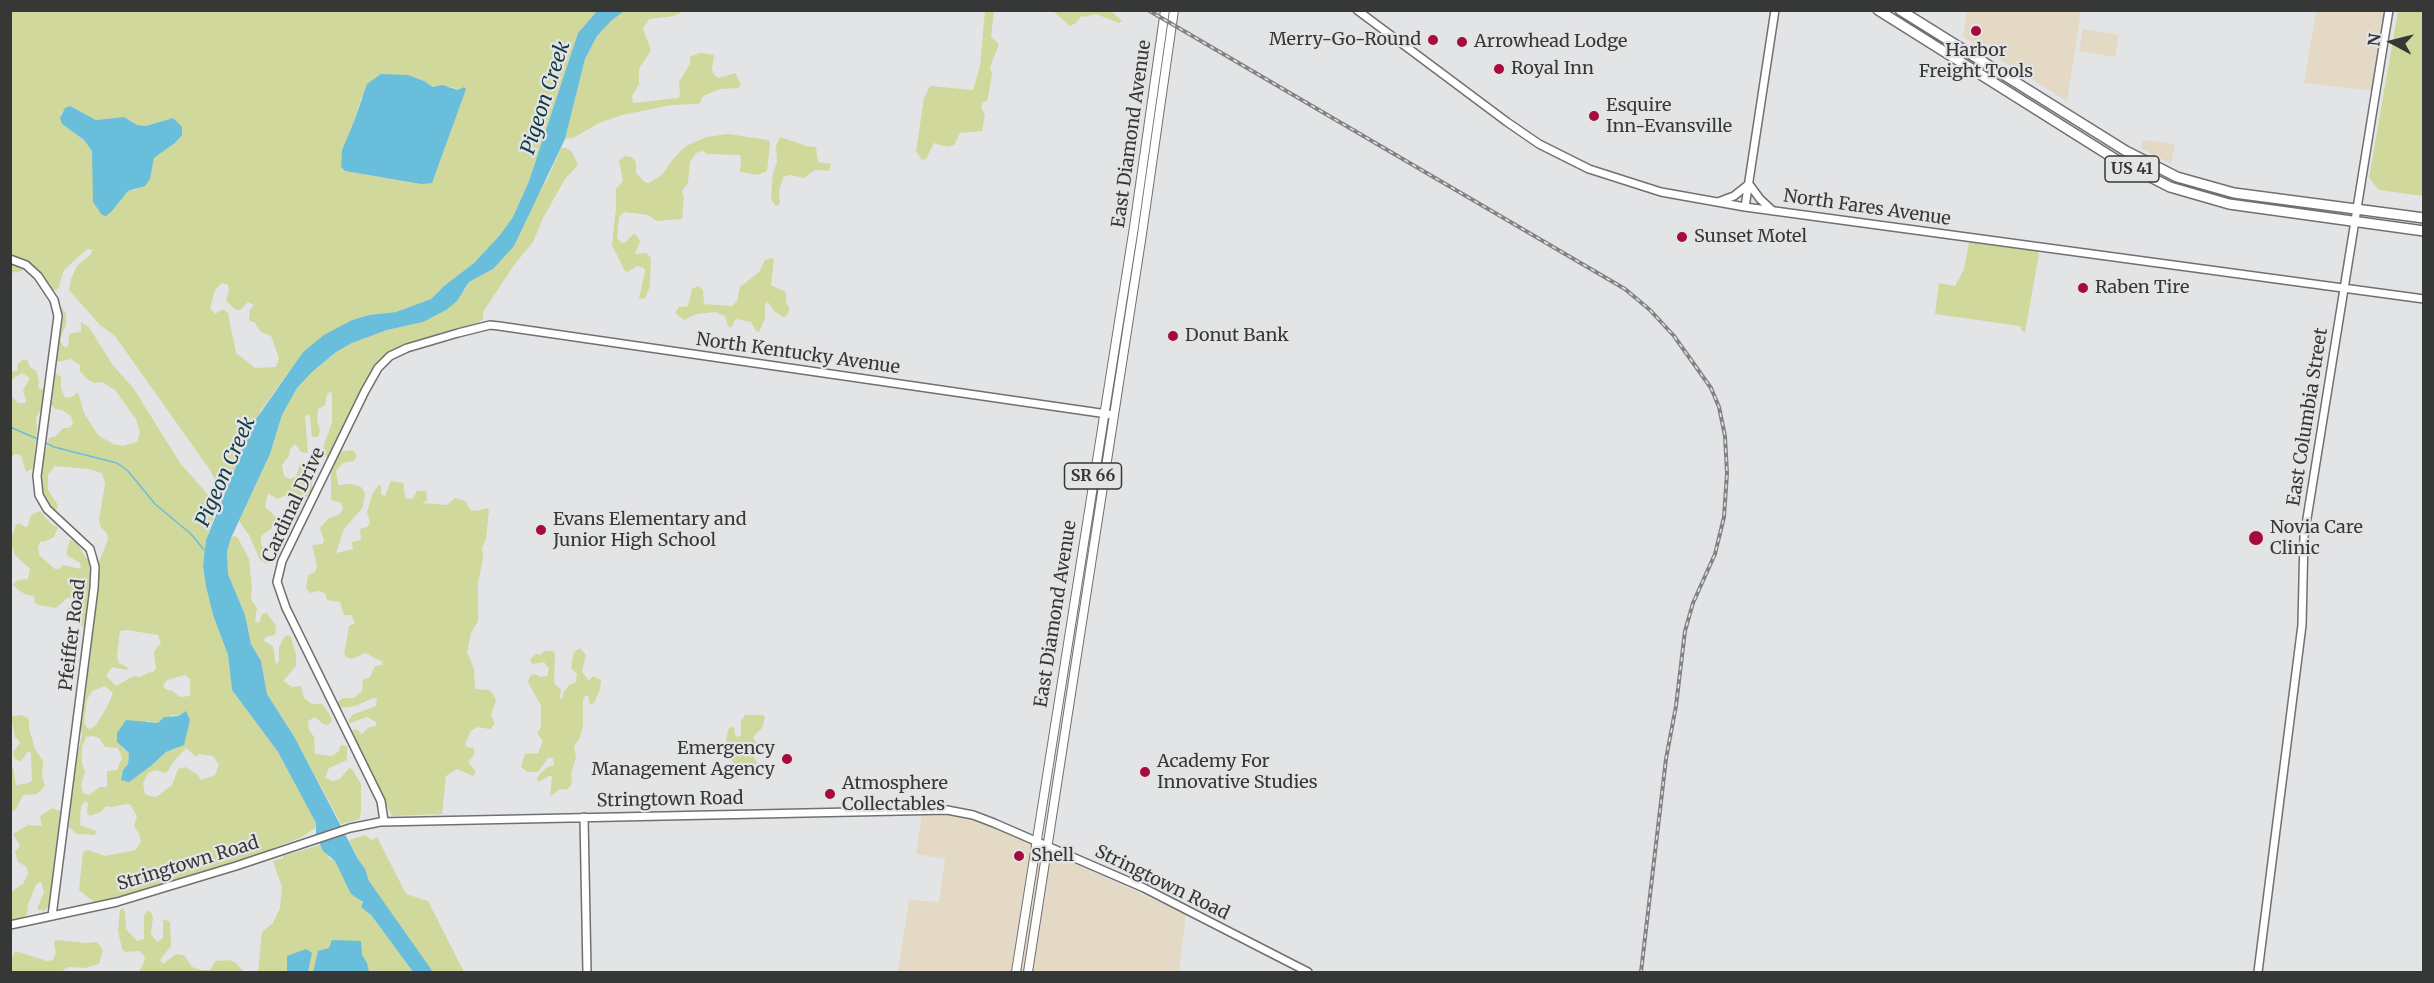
<!DOCTYPE html>
<style>
body{margin:0}
#map{position:relative;width:2434px;height:983px;overflow:hidden;background:#e3e4e6;font-family:Merriweather,serif}
canvas{display:block}
.frame{position:absolute;inset:0;border:12px solid #363737;pointer-events:none}
.north{position:absolute;left:2362px;top:12px;width:60px;height:60px;-webkit-text-stroke:4px #e3e4e6;paint-order:stroke;rotate:277deg;font-size:16px;font-weight:700;line-height:24px;text-align:center;color:#363737}
.north::after{content:'';display:block;margin:auto;width:21px;height:27px;background:#363737;clip-path:polygon(50% 0,100% 100%,50% 72%,0 100%)}
</style>
<div id="map">
<canvas width="2434" height="983"></canvas>
<div class="frame"></div>
<div class="north">N</div>
</div>
<script>
const context = document.querySelector('canvas').getContext('2d');
context.lineJoin = 'round';
function paint(path, color) {
  context.fillStyle = color;
  context.fill(path, 'evenodd');
}
function shape(rows) {
  const path = new Path2D();
  for (const r of rows) {
    path.moveTo(r[0], r[1]);
    for (let i = 2; i < r.length; i += 2) path.lineTo(r[i], r[i + 1]);
  }
  return path;
}
function stroke(path, color, width, dash) {
  context.strokeStyle = color;
  context.lineWidth = width;
  context.lineCap = dash ? 'butt' : 'round';
  context.setLineDash(dash || []);
  context.stroke(path);
}
function drawText(font, color, halo, rows, align = 'center') {
  context.font = font + ' Merriweather,serif';
  context.lineWidth = 4.5;
  context.setLineDash([]);
  context.textBaseline = 'middle';
  context.strokeStyle = halo;
  context.fillStyle = color;
  for (const [text, x, y, turn = 0] of rows) {
    context.save();
    context.translate(x, y);
    context.rotate((+turn || 0) * Math.PI / 180);
    context.textAlign = isNaN(turn) ? turn : align;
    if (halo) context.strokeText(text, 0, 0);
    context.fillText(text, 0, 0);
    context.restore();
  }
}
paint(shape([
 [1967,11,2081,11,2067,101,1963,37],
 [2316,11,2384,11,2386,20,2375,91,2304,83],
 [2083,29,2119,35,2115,57,2079,51],
 [2142,140,2175,144,2171,164,2141,148],
 [947,812,974,818,1186,914,1179,972,898,972,909,900,939,902,945,859,916,854,922,813]
]), '#e4d9c5');
paint(shape([
 [10,11,597,11,578,33,529,181,513,217,500,235,474,263,444,286,431,299,396,312,369,315,352,320,303,352,261,410,223,496,210,470,115,336,100,325,69,290,71,279,77,266,91,254,92,250,89,249,86,250,64,270,58,289,52,291,34,268,25,265,22,271,11,273],
 [408,75,424,81,433,87,452,87,458,90,421,184,345,171,341,167,342,150,355,119,361,98],
 [70,106,96,120,124,117,137,125,146,126,173,118,182,135,175,143,154,158,150,179,136,190,128,191,112,211,93,164,92,151,84,140,62,124,61,113],
 [222,283,228,285,229,291,226,301,236,310,240,310,248,302,254,305,250,310,249,320,255,323,261,332,271,336,279,358,276,367,255,368,236,353,228,313,223,309,215,314,210,308,215,290],
 [624,11,684,11,674,16,649,19,643,29,651,50,639,69,639,84,632,96,633,103,678,98,680,96,679,82,690,64,690,57,700,53,714,55,712,69,715,76,719,78,735,73,741,85,738,88,720,89,703,96,700,103,696,104,671,105,622,115,599,123,573,138,565,139,585,59,597,36,611,21],
 [985,11,994,11,991,37,999,44,990,67,992,74,988,98,987,101,983,102,981,108,985,114,982,131,960,133,954,145,947,147,934,143,926,159,922,160,916,151,924,98,930,86,973,90,980,66],
 [1053,11,1111,11,1122,21,1119,23,1096,14,1084,17,1082,15,1076,23,1070,26],
 [2398,11,2423,11,2423,196,2379,190,2369,178],
 [728,134,768,140,770,143,767,171,758,175,740,172,741,158,740,155,708,154,702,151,696,153,690,162,688,183,682,191,684,198,682,219,657,221,648,215,624,212,619,217,617,238,622,243,626,242,633,234,637,235,640,242,635,254,646,253,651,258,650,286,645,298,639,299,645,271,644,268,637,266,628,272,625,271,612,245,616,208,616,189,623,181,619,160,625,156,632,157,636,162,636,173,646,183,649,183,662,175,673,159,686,146,706,137],
 [780,137,807,146,816,147,818,162,831,164,829,171,815,170,804,178,790,175,783,177,779,192,780,203,776,206,771,199,773,173,777,162,776,146],
 [561,148,566,148,572,152,578,165,565,179,543,218,533,242,514,265,483,312,483,319,477,324,411,344,384,356,370,373,336,442,335,452,352,450,357,455,354,461,343,463,336,471,338,485,351,484,361,487,365,493,363,507,344,529,336,553,353,549,352,542,361,540,360,529,367,527,370,523,367,512,372,495,378,486,381,485,381,494,385,496,391,481,403,483,405,498,412,499,417,491,426,491,427,500,422,503,447,505,455,498,465,501,470,510,477,511,487,508,489,511,486,539,482,548,483,558,478,583,478,621,471,633,467,652,474,669,475,689,489,690,494,695,496,701,491,715,495,724,490,729,477,727,471,731,465,744,467,747,474,748,474,755,468,762,475,770,475,773,473,776,457,769,446,776,442,814,392,816,351,737,353,730,356,729,362,734,369,727,376,726,376,722,367,717,350,723,348,721,352,715,376,706,377,699,373,698,356,706,338,708,336,705,337,702,343,698,354,698,362,691,363,680,370,677,375,666,382,665,383,662,365,653,352,659,346,657,344,654,349,626,355,623,351,615,344,615,340,602,327,600,325,593,318,591,310,593,306,588,308,575,315,572,317,566,312,545,322,544,324,541,320,528,329,518,339,515,343,509,341,503,331,500,331,468,323,448,332,422,332,391,327,394,325,405,318,409,317,420,320,430,318,437,312,437,310,417,308,414,305,416,308,453,301,452,295,444,290,449,289,456,282,465,284,476,290,479,296,477,300,464,307,462,309,465,313,491,303,500,297,518,294,520,288,517,292,500,290,493,277,499,268,493,265,507,278,519,272,528,261,536,261,544,266,553,266,564,260,560,249,535,239,521,270,454,282,415,297,388,312,372,336,352,352,343,387,330,423,322,466,289,469,282,493,269,548,178],
 [1972,241,2037,250,2039,254,2025,332,2022,331,2020,326,1935,314,1939,283,1955,286,1964,269,1969,243],
 [772,258,774,259,771,285,786,292,786,303,790,309,786,316,783,317,774,311,768,302,765,304,765,318,759,332,756,331,751,322,736,319,731,328,728,326,725,316,715,312,697,314,684,320,675,313,679,307,688,306,692,289,698,286,703,290,704,304,732,306,737,301,740,287,759,272,765,260],
 [62,308,66,314,66,325,60,339,63,346,65,348,68,346,69,335,72,333,81,332,81,322,89,327,112,364,134,389,180,463,218,506,206,540,203,566,213,615,228,655,232,690,278,752,318,826,302,837,253,856,110,901,95,903,79,890,83,852,88,850,105,856,136,850,141,841,139,834,134,826,137,816,130,804,126,804,112,807,106,806,101,812,90,816,87,813,88,803,85,801,81,806,80,825,96,831,95,835,77,834,69,827,74,774,82,734,80,724,84,682,80,662,86,632,82,626,66,618,66,612,69,607,76,608,81,604,77,598,67,598,56,608,38,605,35,603,34,596,27,595,18,590,13,584,18,580,28,579,30,569,15,555,10,541,16,525,19,523,25,527,28,526,31,515,40,511,52,525,58,527,54,537,44,542,41,541,38,547,39,555,55,569,58,569,63,565,81,569,80,563,68,556,66,553,70,540,77,543,86,558,93,561,96,569,108,540,107,533,101,528,99,521,105,483,102,473,88,469,55,466,48,475,48,490,58,505,56,512,52,511,42,496,40,472,49,438,56,436,63,428,70,428,73,423,71,416,62,410,55,409,50,403,55,373,61,377,61,388,65,398,72,397,77,393,79,395,84,413,98,435,113,444,123,446,137,442,140,433,136,419,115,390,102,382,94,383,87,379,80,371,80,365,71,359,57,362,55,359,56,312],
 [127,630,158,635,161,643,154,652,156,669,153,672,147,673,141,677,134,676,116,686,106,676,112,667,126,670,129,668,119,663,117,656,120,631],
 [185,675,190,679,190,696,180,697,172,691,165,689,163,686,167,680],
 [105,686,113,693,107,707,96,725,90,729,87,728,84,722,87,700,92,691],
 [172,715,179,716,178,748,166,752,152,765,123,770,128,764,129,753,121,747,147,721,158,723],
 [92,736,99,738,105,747,118,748,122,758,117,770,107,771,107,787,100,787,89,795,83,793,81,786,85,771,82,764,82,747,86,737],
 [186,748,196,757,199,754,213,756,219,765,215,775,201,780,197,774,185,767,178,769,172,785,158,796,154,797,145,794,143,783,148,773,155,770,165,773,168,771,174,761],
 [23,360,27,360,30,367,36,371,39,381,38,388,44,390,45,394,42,408,36,417,37,428,33,468,26,472,21,455,15,454,11,457,10,395,18,403,25,403,26,400,23,390,30,378,22,373,11,380,10,372,17,371,18,364],
 [234,536,238,538,249,559,252,588,251,599,257,608,255,621,259,623,262,614,267,613,276,626,275,635,265,637,264,641,273,646,276,665,279,660,279,647,283,639,287,635,291,637,296,655,296,666,283,681,292,687,301,686,304,698,312,704,322,704,330,715,332,721,328,725,323,724,315,717,308,721,309,730,314,737,315,754,332,756,338,752,341,745,347,746,347,760,329,768,325,778,333,781,340,779,349,768,352,769,361,784,361,810,360,818,357,820,341,824,295,738,267,694,261,661,251,644,245,615,228,574,227,552,231,538],
 [580,648,586,655,582,672,589,681,593,676,601,680,600,689,594,703,590,705,588,696,585,696,583,701,583,725,580,737,574,746,576,758,571,774,572,784,567,790,560,789,550,796,552,776,549,776,538,782,537,777,546,768,554,765,553,758,548,758,538,772,528,772,521,767,525,754,538,753,543,741,537,733,541,727,541,706,528,682,530,676,535,674,541,677,547,676,549,669,544,662,532,664,530,659,536,654,541,655,544,651,553,651,555,654,554,683,561,690,560,698,563,699,563,693,569,685,576,682,577,674,571,668,574,652],
 [21,715,28,718,29,721,29,728,35,749,43,761,42,776,45,786,37,794,23,795,16,809,11,812,11,767,13,767,16,785,29,783,32,780,31,753,28,751,22,760,19,761,15,759,13,753,20,742,15,737,11,716],
 [745,715,763,715,765,718,762,728,753,737,758,746,754,757,757,763,757,770,755,773,744,773,736,779,731,774,733,763,726,743,728,730,732,726,734,728,735,735,737,737,741,736,741,721],
 [52,808,62,812,57,839,59,846,55,883,49,906,44,911,37,909,44,892,41,881,36,885,28,904,27,914,21,920,11,923,10,893,23,884,28,874,27,867,18,862,15,851,20,846,13,834,28,825,42,826,40,816],
 [365,835,371,840,377,837,406,894,428,901,464,972,433,972,400,928,369,881,349,840],
 [320,845,330,859,335,861,366,909,413,972,139,972,145,960,144,955,139,951,125,952,122,949,118,931,120,910,123,908,125,912,126,929,137,941,144,939,144,916,147,911,151,912,153,917,151,934,157,942,163,938,163,919,170,922,171,946,160,960,163,964,176,954,184,955,192,967,201,970,210,970,216,961,229,960,235,962,243,971,258,971,262,932,273,923,280,908,282,887,273,861,283,858,283,856],
 [56,940,87,943,97,942,103,950,99,964,85,968,70,967,64,969,63,972,11,972,11,959,15,951,47,961,53,960,56,953,54,942]
]), '#d1d89b');
paint(shape([
 [597,11,624,11,611,21,597,36,585,59,565,139,514,246,493,269,469,282,457,301,446,310,423,322,387,330,352,343,336,352,312,372,297,388,282,415,270,454,231,538,227,552,228,574,245,615,251,644,261,661,267,694,295,738,358,859,365,869,369,881,433,972,413,972,371,915,361,907,363,902,351,894,335,861,323,851,316,836,316,823,278,752,232,690,228,655,213,615,206,586,203,566,206,540,254,422,303,352,324,335,352,320,369,315,396,312,431,299,444,286,474,263,500,235,513,217,529,181,578,33],
 [381,74,408,75,424,81,433,87,442,85,458,90,464,87,466,89,432,183,421,184,345,171,341,167,342,150,355,119,367,84],
 [70,106,96,120,124,117,137,125,146,126,173,118,182,127,182,135,175,143,154,158,150,179,145,186,128,191,112,211,106,216,102,215,93,202,92,151,84,140,62,124,60,118,65,108],
 [186,711,190,720,184,745,166,752,152,765,129,782,121,780,123,770,128,764,129,753,117,742,117,733,126,720,158,723,164,717,179,716],
 [332,940,361,941,362,955,367,963,369,972,313,972,318,951,329,948],
 [306,949,312,953,308,972,287,972,287,956]
]), '#69bedc');
stroke(shape([
 [10,427,40,440],
 [44,442,54,447,117,463,128,471,155,504,191,534,204,550]
]), '#69bedc', 1.5);
const secondary = shape([
 [1357,10,1507,122,1539,144,1589,169,1661,192,1745,207,2424,299],
 [1718,202,1734,196,1749,184,1760,199,1773,211],
 [1745,207,1775,10],
 [10,259,26,265,38,276,54,300,58,316,37,476,39,495,47,509,90,549,95,567,94,588,52,916],
 [584,817,587,972],
 [384,821,381,801,286,608,277,582,282,561,365,391,378,368,390,356,407,348,458,333,490,325,499,326,1114,415],
 [10,925,117,902,236,866,350,828,380,822,947,810,973,815,994,823,1144,888,1308,972],
 [2258,972,2302,625,2304,537,2389,10]
]);
const primary = shape([
 [1016,972,1134,227,1165,10],
 [1028,972,1142,234,1174,10]
]);
const highway = shape([
 [1878,10,2115,159,2170,187,2229,204,2424,231],
 [1900,10,2126,151,2177,177,2234,193,2424,218]
]);
stroke(secondary, '#6f7071', 10);
stroke(primary, '#6f7071', 10);
stroke(highway, '#6f7071', 12);
stroke(secondary, '#fff', 7);
stroke(primary, '#fff', 8);
stroke(highway, '#fff', 9);
const rail = shape([
 [1148,10,1625,289,1650,310,1674,336,1711,388,1719,407,1725,436,1727,473,1724,517,1715,554,1693,603,1685,631,1676,706,1666,759,1641,972]
]);
stroke(rail, '#818283', 4);
stroke(rail, '#e3e4e6', 1.5, [4.5]);
for (const [x, y, r, color] of [
 [1976,31,6,"#a50b3c"],
 [1433,40,6,"#a50b3c"],
 [1462,42,6,"#a50b3c"],
 [1499,69,6,"#a50b3c"],
 [1594,116,6,"#a50b3c"],
 [1682,237,6,"#a50b3c"],
 [2083,288,6,"#a50b3c"],
 [1173,336,6,"#a50b3c"],
 [541,530,6,"#a50b3c"],
 [2256,538,8,"#a50b3c"],
 [787,759,6,"#a50b3c"],
 [1145,772,6,"#a50b3c"],
 [830,794,6,"#a50b3c"],
 [1019,856,6,"#a50b3c"]
]) {
  const dot = new Path2D();
  dot.arc(x, y, r, 0, 2 * Math.PI);
  context.fillStyle = color;
  context.fill(dot);
  stroke(dot, '#e3e4e6', 2);
}
for (const [x, y, w] of [
 [2132,169,54],
 [1093,476,57]
]) {
  const box = new Path2D();
  box.roundRect(x - w / 2, y - 13, w, 26, 4.5);
  context.fillStyle = '#e3e4e6';
  context.fill(box);
  stroke(box, '#363737', 1.5);
}
drawText('bold 16px', '#363737', null, [
 ["US 41",2132,169],
 ["SR 66",1093,476]
]);
drawText('18px', '#363737', '#e3e4e6', [
 ["Merry-Go-Round",1421,40,"right"],
 ["Arrowhead Lodge",1474,42],
 ["Harbor",1976,51,"center"],
 ["Freight Tools",1976,72,"center"],
 ["Royal Inn",1511,69],
 ["Esquire",1606,106],
 ["Inn-Evansville",1606,127],
 ["Sunset Motel",1694,237],
 ["Raben Tire",2095,288],
 ["Donut Bank",1185,336],
 ["Evans Elementary and",553,520],
 ["Junior High School",553,541],
 ["Novia Care",2270,528],
 ["Clinic",2270,549],
 ["Emergency",775,749,"right"],
 ["Management Agency",775,770,"right"],
 ["Academy For",1157,762],
 ["Innovative Studies",1157,783],
 ["Atmosphere",842,784],
 ["Collectables",842,805],
 ["Shell",1031,856]
], 'left');
drawText('18px', '#363737', '#e3e4e6', [
 ["East Diamond Avenue",1132,134,-82],
 ["North Fares Avenue",1867,208,8],
 ["North Kentucky Avenue",798,354,8],
 ["East Columbia Street",2308,417,-81],
 ["Cardinal Drive",294,505,-65],
 ["East Diamond Avenue",1056,614,-81],
 ["Pfeiffer Road",73,635,-83],
 ["Stringtown Road",670,800,-1],
 ["Stringtown Road",188,864,-17],
 ["Stringtown Road",1162,883,26]
]);
drawText('italic 20px', '#113946', '#e3e4e6', [
 ["Pigeon Creek",546,98,-72],
 ["Pigeon Creek",226,472,-66]
]);
</script>
